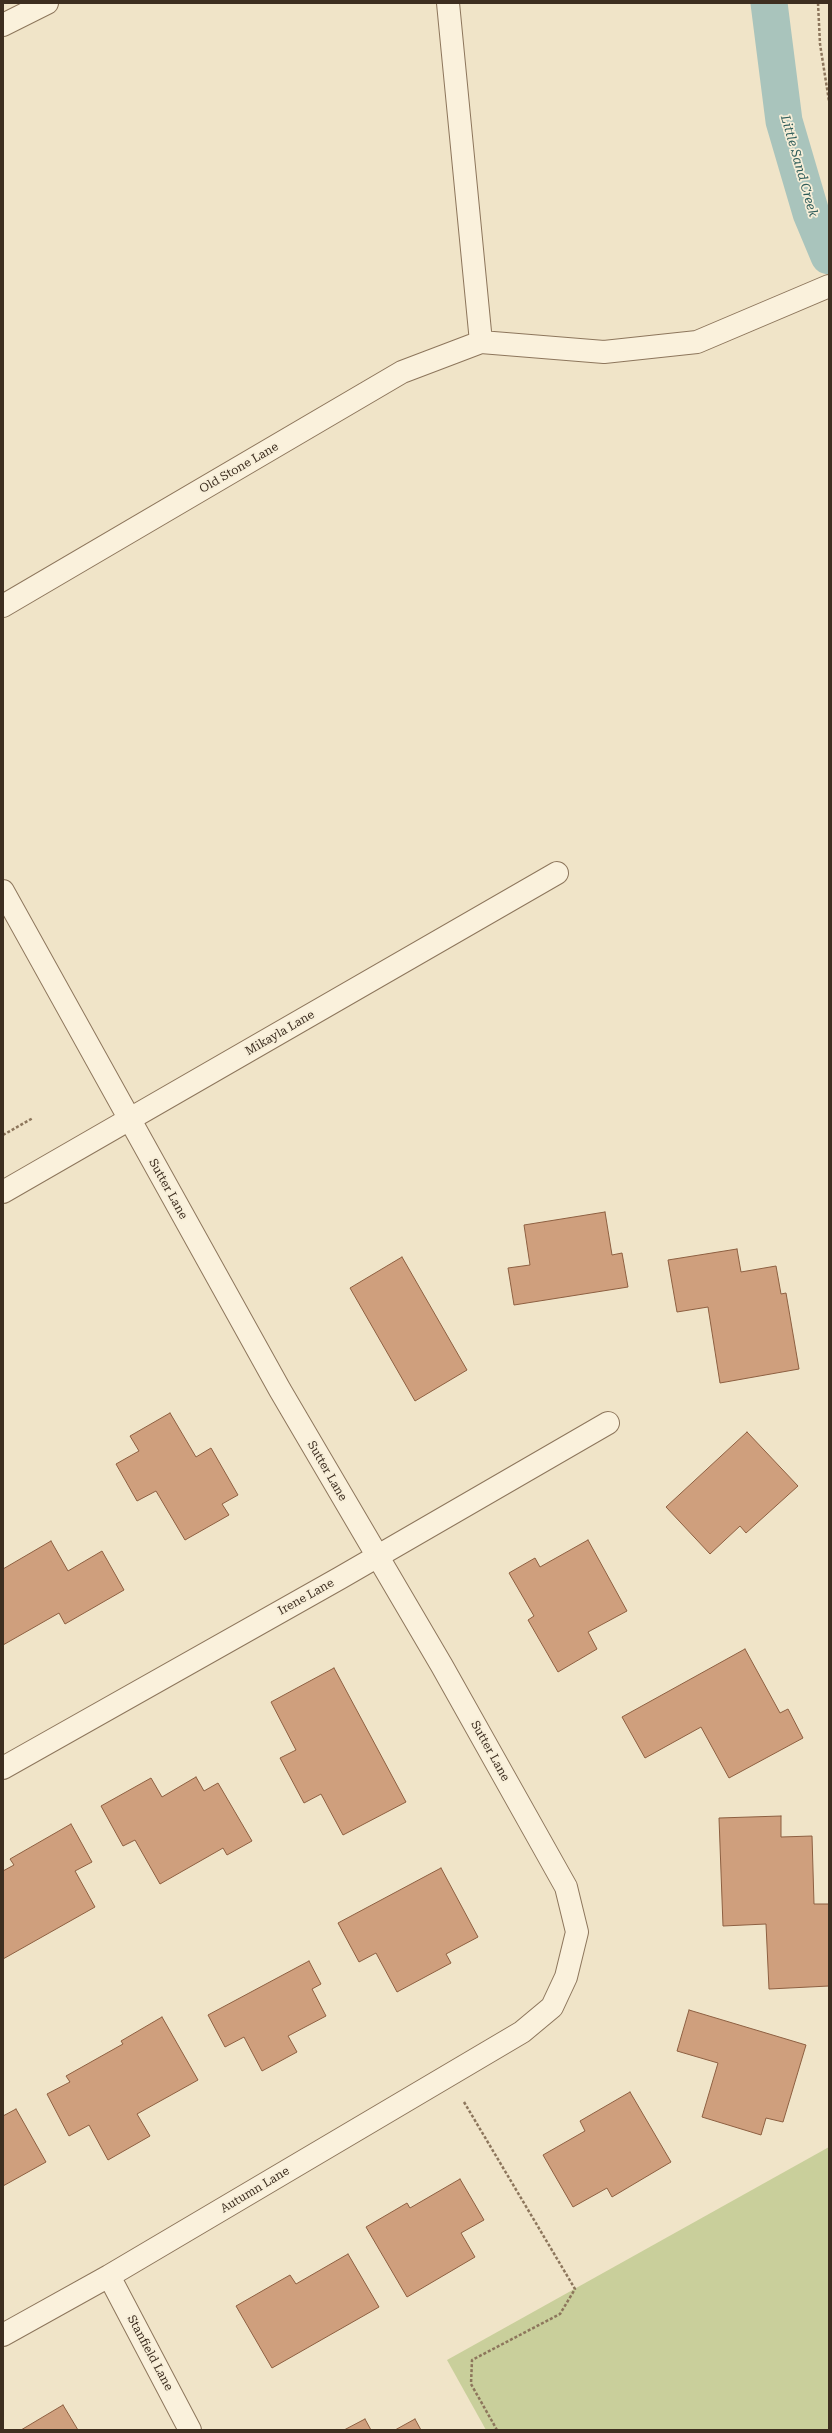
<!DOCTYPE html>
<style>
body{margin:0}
#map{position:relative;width:832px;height:2433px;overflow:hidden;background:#f0e4c8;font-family:"Roboto Serif",serif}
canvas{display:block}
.frame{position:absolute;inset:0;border:4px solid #3d2e20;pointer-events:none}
</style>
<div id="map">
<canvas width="832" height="2433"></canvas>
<div class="frame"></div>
</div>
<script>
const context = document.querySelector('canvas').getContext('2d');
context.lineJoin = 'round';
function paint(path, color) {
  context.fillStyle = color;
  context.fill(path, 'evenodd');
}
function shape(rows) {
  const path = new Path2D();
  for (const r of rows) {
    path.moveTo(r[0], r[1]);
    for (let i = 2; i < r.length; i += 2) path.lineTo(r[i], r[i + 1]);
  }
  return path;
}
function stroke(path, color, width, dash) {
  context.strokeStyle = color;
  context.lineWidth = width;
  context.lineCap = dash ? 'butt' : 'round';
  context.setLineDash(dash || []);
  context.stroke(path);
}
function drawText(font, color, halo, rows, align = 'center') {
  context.font = font + ' "Roboto Serif",serif';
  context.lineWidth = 3.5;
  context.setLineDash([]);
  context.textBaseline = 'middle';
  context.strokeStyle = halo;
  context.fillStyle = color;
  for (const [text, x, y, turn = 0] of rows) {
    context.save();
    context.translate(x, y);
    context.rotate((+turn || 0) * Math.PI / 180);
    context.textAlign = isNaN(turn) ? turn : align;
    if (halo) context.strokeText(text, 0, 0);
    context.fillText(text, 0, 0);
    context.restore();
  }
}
paint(shape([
 [829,2147,829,2430,486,2430,447,2360]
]), '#c9cf9b');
stroke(shape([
 [769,3,784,121,811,213,829,256]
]), '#a9c4bc', 37);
const building = shape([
 [605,1212,612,1255,622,1253,628,1287,514,1305,508,1268,530,1265,524,1225,605,1212],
 [737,1249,741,1272,776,1266,781,1294,786,1293,799,1369,720,1383,708,1307,677,1312,668,1260,737,1249],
 [402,1257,467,1370,415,1401,350,1288,402,1257],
 [170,1413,196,1457,211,1448,238,1495,222,1504,229,1515,185,1540,156,1491,137,1501,116,1464,139,1451,130,1436,170,1413],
 [747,1432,798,1486,746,1533,740,1526,710,1554,666,1507,747,1432],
 [588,1540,627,1611,588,1632,597,1649,558,1672,528,1620,534,1616,509,1573,535,1558,540,1567,588,1540],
 [51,1541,68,1571,102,1551,124,1590,65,1624,59,1613,3,1645,3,1569,51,1541],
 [745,1649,780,1713,788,1709,803,1738,729,1778,701,1727,645,1758,622,1717,745,1649],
 [334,1668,406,1802,343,1835,321,1794,304,1803,280,1758,296,1750,271,1702,334,1668],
 [196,1777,204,1791,218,1783,252,1841,227,1855,223,1848,160,1884,135,1840,123,1846,101,1806,151,1778,162,1797,196,1777],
 [781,1816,781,1837,812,1836,814,1904,829,1904,829,1986,769,1989,766,1924,723,1926,719,1818,781,1816],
 [71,1824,92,1862,75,1871,95,1907,3,1959,3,1871,14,1865,10,1859,71,1824],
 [441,1868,478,1937,446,1954,451,1963,397,1992,376,1953,359,1962,338,1923,441,1868],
 [309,1961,321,1984,312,1989,326,2016,288,2036,297,2052,262,2071,244,2037,225,2047,208,2015,309,1961],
 [689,2010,806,2045,783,2122,766,2118,761,2135,702,2117,718,2063,677,2051,689,2010],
 [162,2017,198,2080,137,2114,150,2136,108,2160,89,2125,69,2136,47,2094,70,2082,66,2076,123,2044,121,2041,162,2017],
 [630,2092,671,2162,612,2197,607,2188,573,2207,543,2155,585,2131,580,2121,630,2092],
 [16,2109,46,2162,3,2186,3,2116,16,2109],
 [460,2179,484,2220,461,2233,475,2257,407,2297,366,2227,407,2203,410,2208,460,2179],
 [348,2254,379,2307,272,2368,236,2306,290,2275,296,2284,348,2254],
 [63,2405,78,2430,21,2430,63,2405],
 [365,2419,371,2430,344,2430,365,2419],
 [415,2419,421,2430,395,2430,415,2419]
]);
paint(building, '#cf9f7d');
stroke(building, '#8d5f41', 1);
const street = shape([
 [448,3,481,342],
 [3,25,47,3],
 [3,606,402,372,481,342,604,352,697,342,829,286],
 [3,891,280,1390,442,1666,566,1887,577,1932,566,1977,552,2007,522,2032,109,2276,3,2335],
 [3,1192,557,873],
 [3,1768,340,1578,608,1423],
 [109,2276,190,2430]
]);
stroke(street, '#8d765c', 24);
stroke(shape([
 [818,3,820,44,829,101],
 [3,1135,33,1118],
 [464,2102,575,2289,560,2314,472,2360,471,2384,497,2430]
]), '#8d765c', 2.5, [3, 2]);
stroke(street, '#faf1dc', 22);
drawText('12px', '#3d2e20', '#f7eed8', [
 ["Old Stone Lane",239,468,-30],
 ["Mikayla Lane",280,1033,-30],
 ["Sutter Lane",168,1189,61],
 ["Sutter Lane",327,1471,60],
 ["Irene Lane",306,1597,-29],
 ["Sutter Lane",490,1751,61],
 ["Autumn Lane",255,2190,-31],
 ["Stanfield Lane",150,2353,62]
]);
drawText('italic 13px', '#2f5d5a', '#f7eed8', [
 ["Little Sand Creek",799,166,74]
]);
</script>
